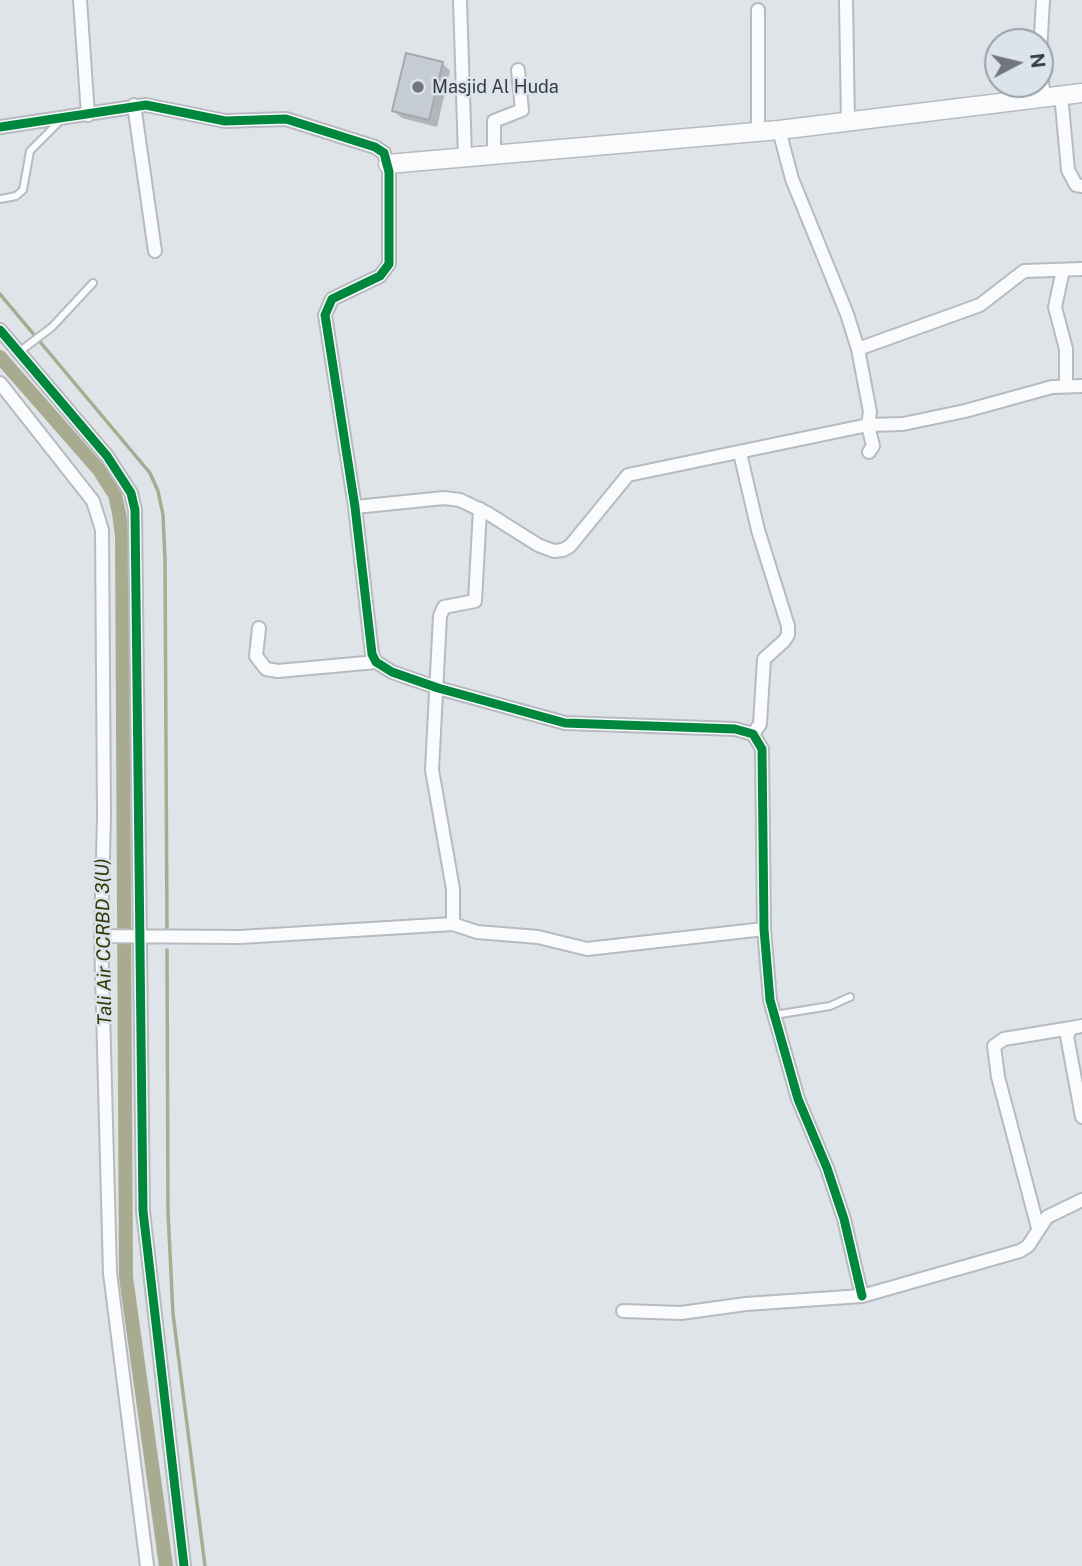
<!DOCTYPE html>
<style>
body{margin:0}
#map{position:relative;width:1082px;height:1566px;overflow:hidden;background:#dfe4e9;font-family:"Public Sans",sans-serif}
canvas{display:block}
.north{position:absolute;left:984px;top:28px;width:70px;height:70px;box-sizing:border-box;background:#dbe3ed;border:2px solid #999fa7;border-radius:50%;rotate:83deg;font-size:19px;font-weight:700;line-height:28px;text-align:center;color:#373a3e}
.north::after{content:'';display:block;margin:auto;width:24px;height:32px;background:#72767a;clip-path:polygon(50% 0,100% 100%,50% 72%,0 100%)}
</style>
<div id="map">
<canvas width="1082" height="1566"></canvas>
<div class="north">N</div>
</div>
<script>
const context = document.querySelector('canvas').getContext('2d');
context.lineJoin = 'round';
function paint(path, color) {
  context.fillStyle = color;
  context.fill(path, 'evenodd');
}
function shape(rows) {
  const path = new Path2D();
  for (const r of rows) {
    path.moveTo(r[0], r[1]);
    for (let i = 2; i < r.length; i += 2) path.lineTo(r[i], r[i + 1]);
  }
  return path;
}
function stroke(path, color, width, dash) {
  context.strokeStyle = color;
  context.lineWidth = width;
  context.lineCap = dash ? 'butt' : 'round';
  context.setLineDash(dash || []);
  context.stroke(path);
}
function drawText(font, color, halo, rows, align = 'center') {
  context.font = font + ' "Public Sans",sans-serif';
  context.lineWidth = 5;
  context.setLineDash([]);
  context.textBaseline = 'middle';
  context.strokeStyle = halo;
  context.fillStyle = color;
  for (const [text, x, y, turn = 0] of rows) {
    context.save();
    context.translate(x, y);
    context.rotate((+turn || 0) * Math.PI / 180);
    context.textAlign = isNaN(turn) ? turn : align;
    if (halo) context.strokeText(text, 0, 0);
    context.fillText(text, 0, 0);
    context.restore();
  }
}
paint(shape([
 [442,63,450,71,437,127,402,118,394,111]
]), '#0003');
stroke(shape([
 [0,294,150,473,158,491,163,515,165,559,167,930],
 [167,950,168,1212,173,1314,205,1566]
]), '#a8ab8f', 3.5);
stroke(shape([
 [0,357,99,470,115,495,119,513,122,536,126,1277,166,1566]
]), '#a8ab8f', 14);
const building = shape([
 [406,53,443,62,429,120,392,111,406,53]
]);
paint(building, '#c5ccd6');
stroke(building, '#a5a9ac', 2);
const lane = shape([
 [0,199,16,196,23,190,30,151,61,120],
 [19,352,52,327,93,283],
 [774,1015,830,1006,850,997]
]);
const street = shape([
 [80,0,88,115],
 [460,0,465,157],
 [846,0,848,123],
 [1040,53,1043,0],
 [1040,67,1044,96],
 [1061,94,1068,170,1076,185,1082,186],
 [134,105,155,251],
 [0,127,146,105,225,121,286,119,375,147,384,153,389,172,389,264,380,276,332,299,325,315,355,507,372,654,376,662,392,672,438,688,565,723,735,729,753,734,762,749,764,929,770,1000,798,1099,827,1168,844,1219,862,1296],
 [779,130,792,179,847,314,858,349,870,412,868,425,873,446,869,452],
 [758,131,758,10],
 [494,155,494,121,522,110,518,70],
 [1063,270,1055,307,1066,349,1066,385],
 [0,330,107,456,131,493,135,510,143,1211,184,1566],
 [858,349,980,305,1024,271,1082,269],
 [0,383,93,501,102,530,104,816,101,936,110,1273,147,1566],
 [740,453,758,530,788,626,788,635,784,641,764,659,760,724,753,734],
 [355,507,444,498,460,500,489,514,538,545,554,551,563,550,570,546,628,475,868,425,903,424,965,411,1052,387,1082,386],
 [259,628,256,656,266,669,278,671,376,662],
 [453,924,477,932,538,937,587,949,764,929],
 [101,936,240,937,453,924,453,889,432,770,440,616,444,607,475,601,480,509],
 [1082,1026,1071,1028,1067,1036,1082,1117],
 [1038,1228,998,1077,994,1046,1004,1039,1071,1028],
 [623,1311,681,1313,746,1304,862,1296,1020,1251,1028,1246,1047,1217,1082,1200]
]);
const secondary = shape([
 [388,164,779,130,1082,93]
]);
stroke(lane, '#b7bbbf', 10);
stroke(street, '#b7bbbf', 16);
stroke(secondary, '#b7bbbf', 21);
stroke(lane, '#fafbfc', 6);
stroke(street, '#fafbfc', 12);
stroke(secondary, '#fafbfc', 18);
stroke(shape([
 [0,127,146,105,225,121,286,119,375,147,384,153,389,172,389,264,380,276,332,299,325,315,355,507,372,654,376,662,392,672,438,688,565,723,735,729,753,734,762,749,764,929,770,1000,798,1099,827,1168,844,1219,862,1296],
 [0,330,107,456,131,493,135,510,143,1211,184,1566]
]), '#00873e', 9);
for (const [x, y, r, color] of [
 [418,87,7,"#72767a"]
]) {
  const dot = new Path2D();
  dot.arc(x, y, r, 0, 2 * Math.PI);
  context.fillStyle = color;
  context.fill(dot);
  stroke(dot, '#dbe3ed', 2.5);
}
drawText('18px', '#373a3e', '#dbe3ed', [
 ["Masjid Al Huda",432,87]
], 'left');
drawText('italic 19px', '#363700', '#dbe3ed', [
 ["Tali Air CCRBD 3(U)",104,942,-91]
]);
</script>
